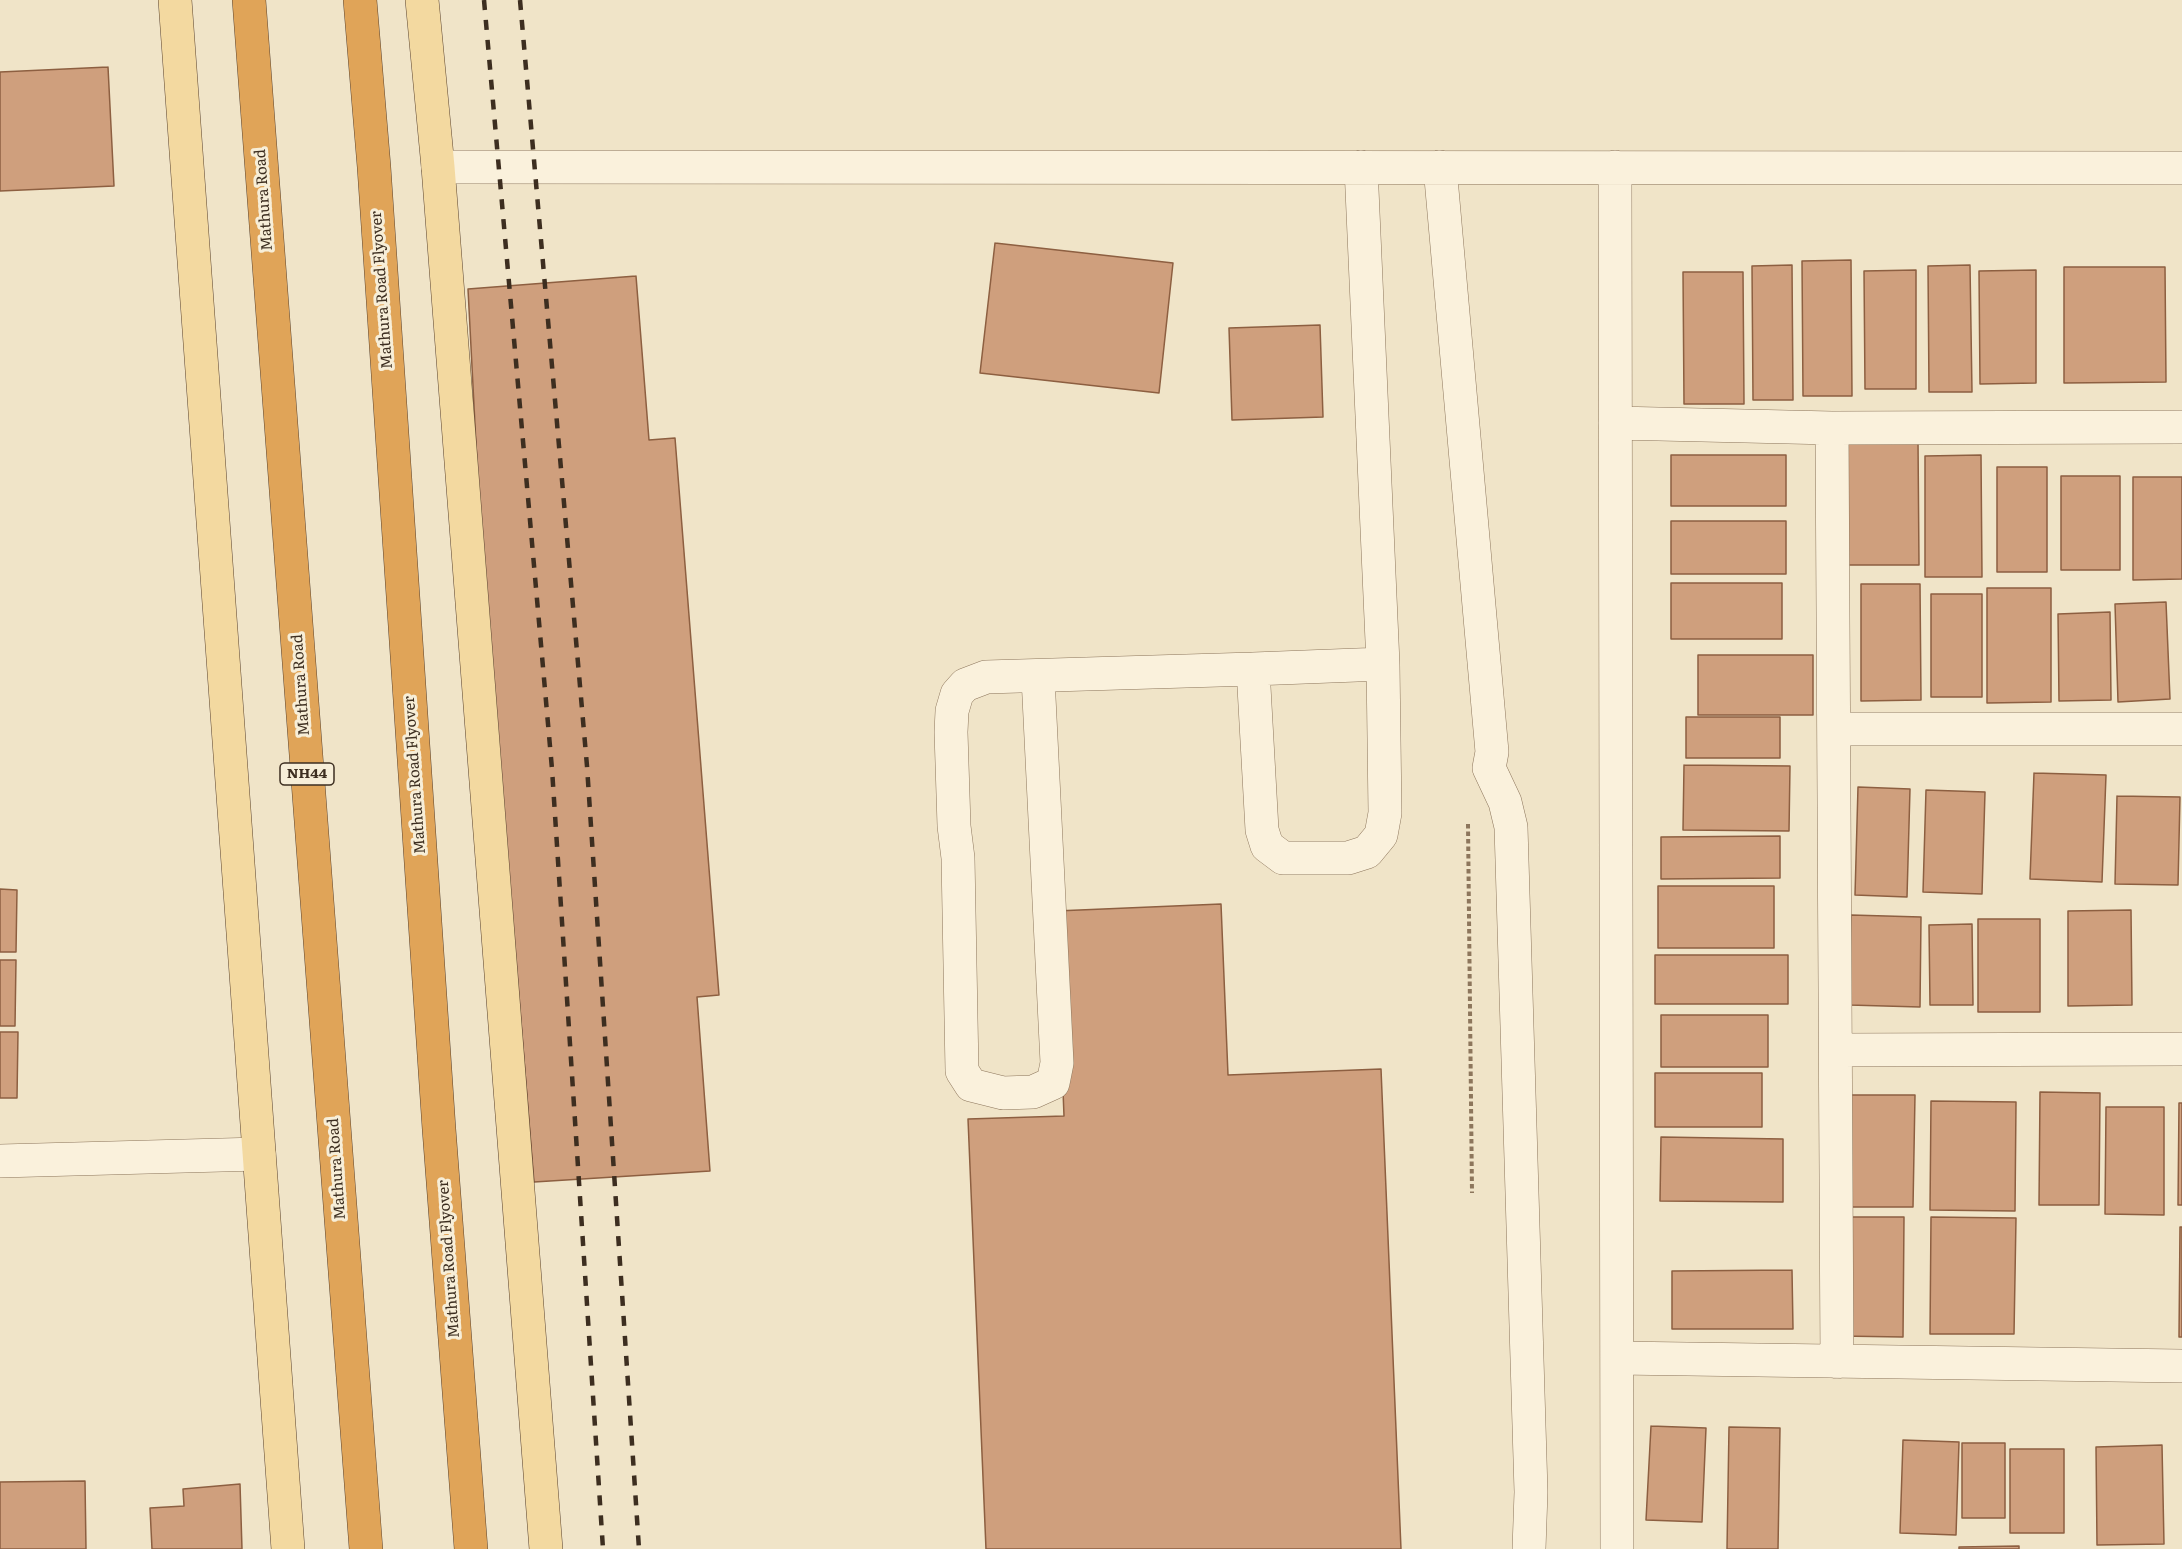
<!DOCTYPE html>
<style>
body{margin:0}
canvas{display:block;background:#f0e4c8}
</style>
<canvas width="2182" height="1549"></canvas>
<script>
const context = document.querySelector('canvas').getContext('2d');
context.lineJoin = 'round';
function paint(path, color) {
  context.fillStyle = color;
  context.fill(path, 'evenodd');
}
function shape(rows) {
  const path = new Path2D();
  for (const r of rows) {
    path.moveTo(r[0], r[1]);
    for (let i = 2; i < r.length; i += 2) path.lineTo(r[i], r[i + 1]);
  }
  return path;
}
function stroke(path, color, width, dash) {
  context.strokeStyle = color;
  context.lineWidth = width;
  context.lineCap = dash ? 'butt' : 'round';
  context.setLineDash(dash || []);
  context.stroke(path);
}
function drawText(font, color, halo, rows, align = 'center') {
  context.font = font + ' Literata,serif';
  context.lineWidth = 6;
  context.setLineDash([]);
  context.textBaseline = 'middle';
  context.strokeStyle = halo;
  context.fillStyle = color;
  for (const [text, x, y, turn = 0] of rows) {
    context.save();
    context.translate(x, y);
    context.rotate((+turn || 0) * Math.PI / 180);
    context.textAlign = isNaN(turn) ? turn : align;
    if (halo) context.strokeText(text, 0, 0);
    context.fillText(text, 0, 0);
    context.restore();
  }
}
const building = shape([
 [108,67,114,186,0,191,0,72,108,67],
 [995,243,1173,263,1159,393,980,373,995,243],
 [1851,260,1852,396,1803,396,1802,261,1851,260],
 [1792,265,1793,400,1753,400,1752,266,1792,265],
 [1970,265,1972,392,1929,392,1928,266,1970,265],
 [2064,267,2165,267,2166,382,2064,383,2064,267],
 [1916,270,1916,389,1865,389,1864,271,1916,270],
 [2036,270,2036,383,1980,384,1979,271,2036,270],
 [1683,272,1743,272,1744,404,1684,404,1683,272],
 [636,276,649,440,675,438,719,995,697,997,710,1171,534,1182,480,522,468,289,636,276],
 [1320,325,1323,417,1232,420,1229,328,1320,325],
 [1918,441,1919,565,1846,565,1845,442,1918,441],
 [1671,455,1786,455,1786,506,1671,506,1671,455],
 [1981,455,1982,577,1925,577,1925,456,1981,455],
 [1997,467,2047,467,2047,572,1997,572,1997,467],
 [2061,476,2120,476,2120,570,2061,570,2061,476],
 [2133,477,2182,477,2182,579,2133,580,2133,477],
 [1671,521,1786,521,1786,574,1671,574,1671,521],
 [1671,583,1782,583,1782,639,1671,639,1671,583],
 [1861,584,1920,584,1921,700,1861,701,1861,584],
 [1987,588,2051,588,2051,702,1987,703,1987,588],
 [1931,594,1982,594,1982,697,1931,697,1931,594],
 [2166,602,2170,699,2118,702,2115,604,2166,602],
 [2110,612,2111,700,2059,701,2058,614,2110,612],
 [1698,655,1813,655,1813,715,1698,715,1698,655],
 [1686,717,1780,717,1780,758,1686,758,1686,717],
 [1684,765,1790,766,1789,831,1683,830,1684,765],
 [2034,773,2106,775,2102,882,2030,879,2034,773],
 [1858,787,1910,789,1907,897,1855,895,1858,787],
 [1926,790,1985,792,1982,894,1923,892,1926,790],
 [2117,796,2180,797,2178,885,2115,884,2117,796],
 [1780,836,1780,878,1661,879,1661,837,1780,836],
 [1658,886,1774,886,1774,948,1658,948,1658,886],
 [0,889,17,890,16,952,0,952,0,889],
 [1221,904,1228,1075,1381,1069,1401,1549,986,1549,968,1119,1064,1116,1056,911,1221,904],
 [2131,910,2132,1005,2068,1006,2068,911,2131,910],
 [1851,915,1921,917,1920,1007,1849,1005,1851,915],
 [1978,919,2040,919,2040,1012,1978,1012,1978,919],
 [1972,924,1973,1005,1930,1005,1929,925,1972,924],
 [1655,955,1788,955,1788,1004,1655,1004,1655,955],
 [0,960,16,960,15,1026,0,1026,0,960],
 [1661,1015,1768,1015,1768,1067,1661,1067,1661,1015],
 [0,1032,18,1032,17,1098,0,1098,0,1032],
 [1655,1073,1762,1073,1762,1127,1655,1127,1655,1073],
 [2040,1092,2100,1093,2099,1205,2039,1205,2040,1092],
 [1849,1095,1915,1095,1913,1207,1848,1207,1849,1095],
 [1931,1101,2016,1102,2015,1211,1930,1210,1931,1101],
 [2179,1103,2182,1103,2182,1205,2178,1205,2179,1103],
 [2106,1107,2164,1107,2164,1215,2105,1214,2106,1107],
 [1661,1137,1783,1139,1783,1202,1660,1201,1661,1137],
 [1841,1217,1904,1217,1903,1337,1840,1336,1841,1217],
 [1931,1217,2016,1218,2014,1334,1930,1334,1931,1217],
 [2180,1227,2182,1227,2182,1337,2179,1337,2180,1227],
 [1792,1270,1793,1329,1672,1329,1672,1271,1792,1270],
 [1651,1426,1706,1428,1702,1522,1646,1520,1651,1426],
 [1729,1427,1780,1428,1778,1549,1727,1549,1729,1427],
 [1903,1440,1959,1442,1956,1535,1900,1533,1903,1440],
 [1962,1443,2005,1443,2005,1518,1962,1518,1962,1443],
 [2162,1445,2164,1544,2097,1545,2096,1447,2162,1445],
 [2010,1449,2064,1449,2064,1533,2010,1533,2010,1449],
 [85,1481,86,1549,0,1549,0,1482,85,1481],
 [240,1484,242,1549,152,1549,150,1508,184,1506,183,1489,240,1484],
 [2019,1546,2019,1549,1959,1549,1959,1547,2019,1546]
]);
paint(building, '#cf9f7d');
stroke(building, '#8d5f41', 1.5);
const minor = shape([
 [438,167,2182,168],
 [1361,167,1383,664,1385,813,1381,835,1367,852,1348,858,1283,858,1267,846,1262,830,1253,669,1383,664],
 [1440,167,1492,752,1489,768,1505,802,1511,827,1531,1492,1529,1549],
 [1615,167,1617,1549],
 [1615,423,1832,428,2182,427],
 [1832,428,1837,1362],
 [1038,677,1057,1063,1053,1083,1033,1092,1003,1093,971,1085,962,1071,958,858,954,826,951,732,952,711,957,694,965,685,986,677,1253,669],
 [1834,729,2182,729],
 [1836,1050,2182,1049],
 [0,1161,259,1154],
 [1617,1358,2182,1366]
]);
const major = shape([
 [175,0,288,1549],
 [422,0,438,167,546,1549]
]);
const highway = shape([
 [249,0,366,1549],
 [360,0,374,167,439,1129,471,1549]
]);
stroke(minor, '#8d765c', 34);
stroke(major, '#5b4430', 34);
stroke(highway, '#5b4430', 34);
stroke(shape([
 [1468,824,1472,1193]
]), '#8d765c', 4, [4.5, 3]);
stroke(minor, '#faf1dc', 33);
stroke(major, '#f3d9a0', 33);
stroke(highway, '#e0a458', 33);
stroke(shape([
 [484,0,552,769,603,1549],
 [520,0,587,766,639,1549]
]), '#3d2e20', 4.5, [10, 10]);
for (const [x, y, w] of [
 [307,774,54]
]) {
  const box = new Path2D();
  box.roundRect(x - w / 2, y - 11, w, 22, 4.5);
  context.fillStyle = '#f7eed8';
  context.fill(box);
  stroke(box, '#3d2e20', 1.5);
}
drawText('bold 14px', '#3d2e20', null, [
 ["NH44",307,774]
]);
drawText('15px', '#3d2e20', '#f7eed8', [
 ["Mathura Road",264,200,-94],
 ["Mathura Road Flyover",382,290,-94],
 ["Mathura Road",301,685,-94],
 ["Mathura Road Flyover",415,775,-94],
 ["Mathura Road",337,1169,-94],
 ["Mathura Road Flyover",449,1259,-94]
]);
</script>
